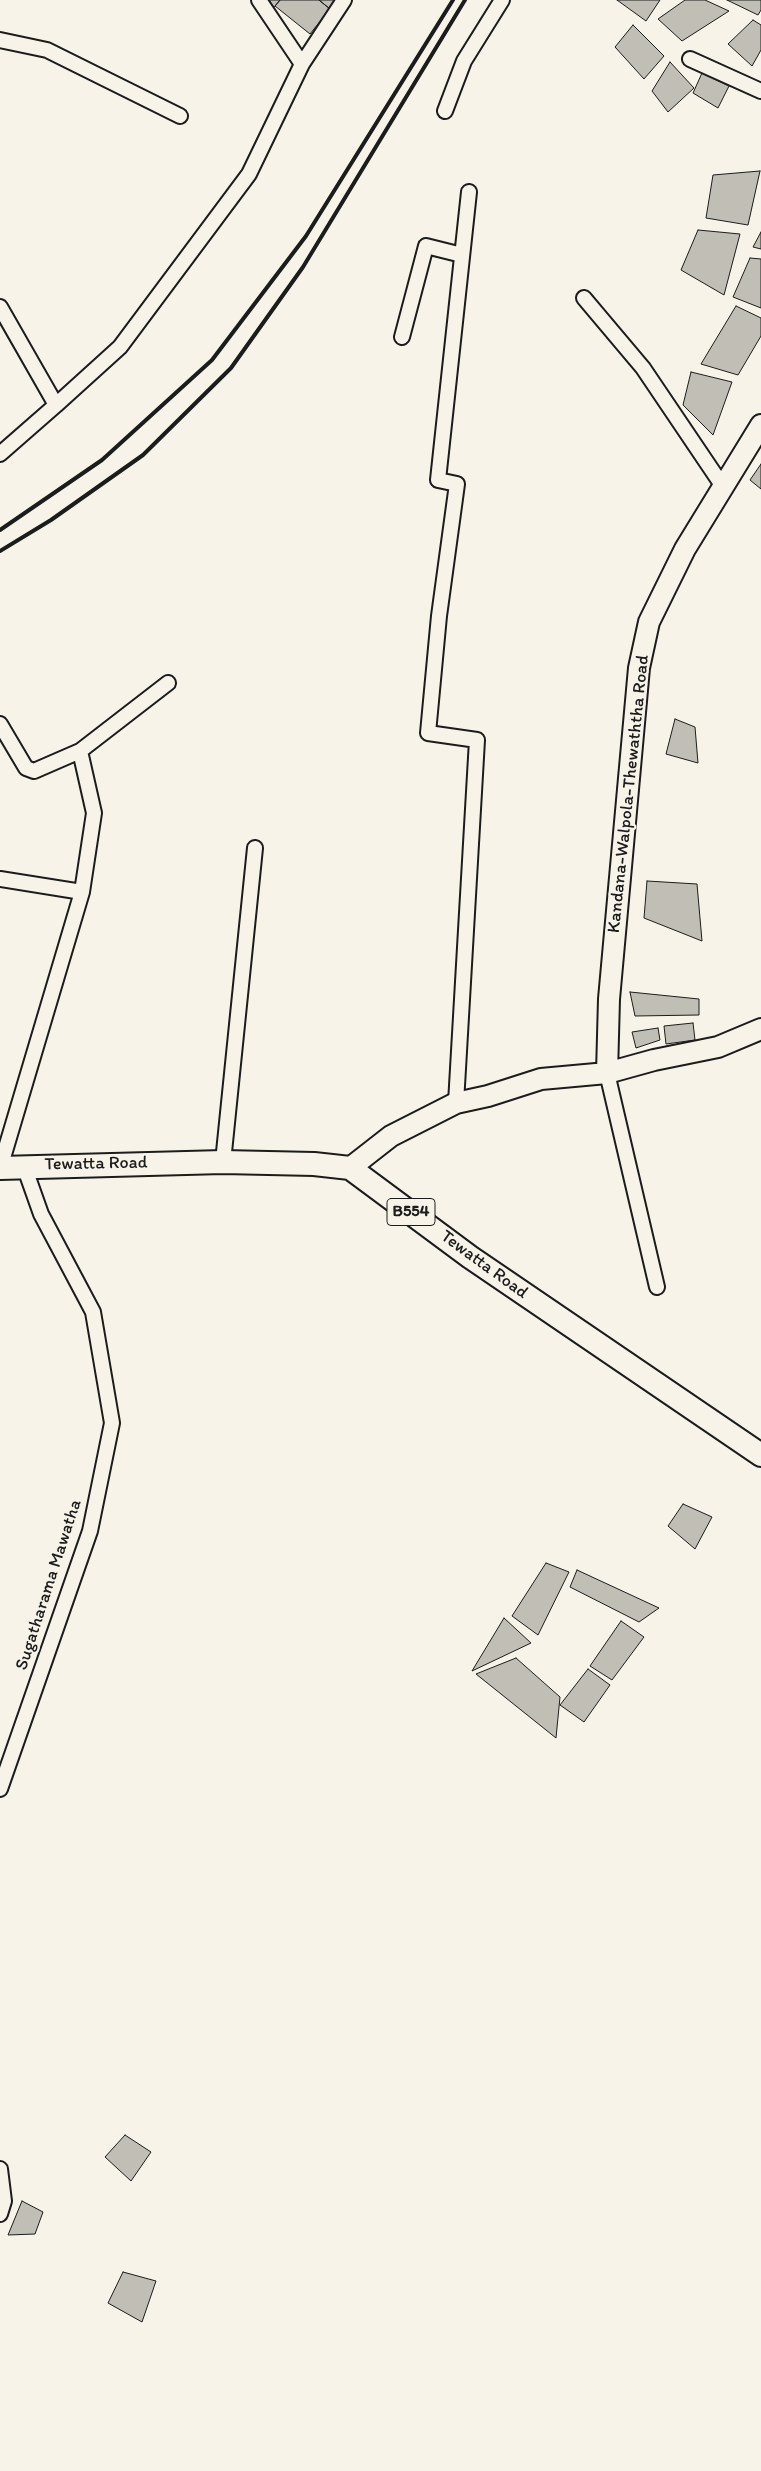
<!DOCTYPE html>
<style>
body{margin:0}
canvas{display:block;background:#f7f3e8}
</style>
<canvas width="761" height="2471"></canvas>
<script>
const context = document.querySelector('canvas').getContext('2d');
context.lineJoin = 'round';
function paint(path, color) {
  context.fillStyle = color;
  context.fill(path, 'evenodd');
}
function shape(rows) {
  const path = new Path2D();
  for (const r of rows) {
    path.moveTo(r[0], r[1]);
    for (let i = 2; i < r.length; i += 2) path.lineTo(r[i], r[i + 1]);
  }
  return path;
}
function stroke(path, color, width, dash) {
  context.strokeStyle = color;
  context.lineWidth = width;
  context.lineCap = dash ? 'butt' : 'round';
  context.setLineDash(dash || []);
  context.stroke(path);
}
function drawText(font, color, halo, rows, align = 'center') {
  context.font = font + ' Itim,sans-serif';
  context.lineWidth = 4.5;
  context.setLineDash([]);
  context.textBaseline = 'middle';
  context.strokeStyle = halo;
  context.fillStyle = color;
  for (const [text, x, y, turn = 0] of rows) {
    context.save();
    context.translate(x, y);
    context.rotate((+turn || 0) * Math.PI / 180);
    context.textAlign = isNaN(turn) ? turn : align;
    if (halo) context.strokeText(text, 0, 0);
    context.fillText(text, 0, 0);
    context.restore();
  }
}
const building = shape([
 [264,0,280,0,271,11,264,0],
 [280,0,319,0,330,9,310,34,275,6,280,0],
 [319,0,335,0,330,9,319,0],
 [617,0,660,0,646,21,617,0],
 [685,0,705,0,729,11,682,41,658,19,685,0],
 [727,0,761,0,761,10,758,15,727,0],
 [753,20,761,25,761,50,752,66,728,44,753,20],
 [633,25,664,56,644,79,615,47,633,25],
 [670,62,694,88,668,112,652,91,670,62],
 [702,73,729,86,718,108,693,93,702,73],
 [760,171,748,225,706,218,713,175,760,171],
 [698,230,740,234,724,295,681,270,698,230],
 [761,232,761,249,753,247,761,232],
 [750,258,761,259,761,308,733,297,750,258],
 [736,306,761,318,761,336,738,375,701,364,736,306],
 [691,372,732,382,713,435,683,405,691,372],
 [761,464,761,489,750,480,761,464],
 [675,719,695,727,698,763,666,754,675,719],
 [647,881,697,884,702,941,644,918,647,881],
 [630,992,699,999,699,1015,635,1016,630,992],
 [693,1023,695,1040,666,1044,664,1026,693,1023],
 [658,1028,660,1040,636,1048,632,1032,658,1028],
 [683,1504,712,1517,695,1549,668,1526,683,1504],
 [546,1563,569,1572,538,1635,512,1616,546,1563],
 [577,1570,659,1608,639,1622,570,1587,577,1570],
 [504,1618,531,1643,472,1671,504,1618],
 [621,1621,644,1637,612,1680,590,1666,621,1621],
 [516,1658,560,1697,556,1738,476,1674,516,1658],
 [588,1669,610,1685,584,1722,560,1705,588,1669],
 [125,2135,151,2152,131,2181,105,2157,125,2135],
 [22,2201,43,2212,35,2234,8,2235,22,2201],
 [123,2272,156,2281,142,2322,108,2303,123,2272]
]);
paint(building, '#c0beb5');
stroke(building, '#1c1c1c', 1);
const street = shape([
 [0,40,47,50,180,116],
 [690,59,761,91],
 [302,64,344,0],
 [445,111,464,61,502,0],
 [584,298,643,368,724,488],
 [0,307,56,405,0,454],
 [402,337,426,246,462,255],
 [56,405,120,347,249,174,302,64,259,0],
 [0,724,26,768,34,771,80,751,94,813,82,892,0,1168],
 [80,751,168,683],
 [0,879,82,892],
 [607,1073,657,1287],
 [456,1103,477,740,428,733,439,616,457,484,438,480,469,192],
 [223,1162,255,848],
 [0,1789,90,1531,112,1423,93,1312,41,1214,24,1166],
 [0,2169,4,2201,0,2214]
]);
const secondary = shape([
 [607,1073,609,999,639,668,649,622,685,549,761,425],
 [350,1168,391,1136,456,1103,488,1096,541,1079,607,1073,654,1060,718,1047,761,1029]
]);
const primary = shape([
 [0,1168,223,1162,314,1164,350,1168,470,1257,761,1455]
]);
stroke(street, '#1c1c1c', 18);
stroke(secondary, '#1c1c1c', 24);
stroke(primary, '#1c1c1c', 26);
stroke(street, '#f7f3e8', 14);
stroke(secondary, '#f7f3e8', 20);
stroke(primary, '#f7f3e8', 22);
stroke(shape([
 [0,530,102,460,212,360,306,236,453,0],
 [0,551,51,520,143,455,231,368,303,267,465,0]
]), '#1c1c1c', 4);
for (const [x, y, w] of [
 [411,1212,48]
]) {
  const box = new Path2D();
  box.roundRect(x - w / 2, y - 13.5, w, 27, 4);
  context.fillStyle = '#f7f3e8';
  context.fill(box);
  stroke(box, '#1c1c1c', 1);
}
drawText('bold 16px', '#1c1c1c', null, [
 ["B554",411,1212]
]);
drawText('18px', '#1c1c1c', '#f7f3e8', [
 ["Kandana-Walpola-Thewaththa Road",629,794,-84],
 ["Tewatta Road",96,1164,-1],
 ["Tewatta Road",484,1265,36],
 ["Sugatharama Mawatha",49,1585,-72]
]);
</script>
